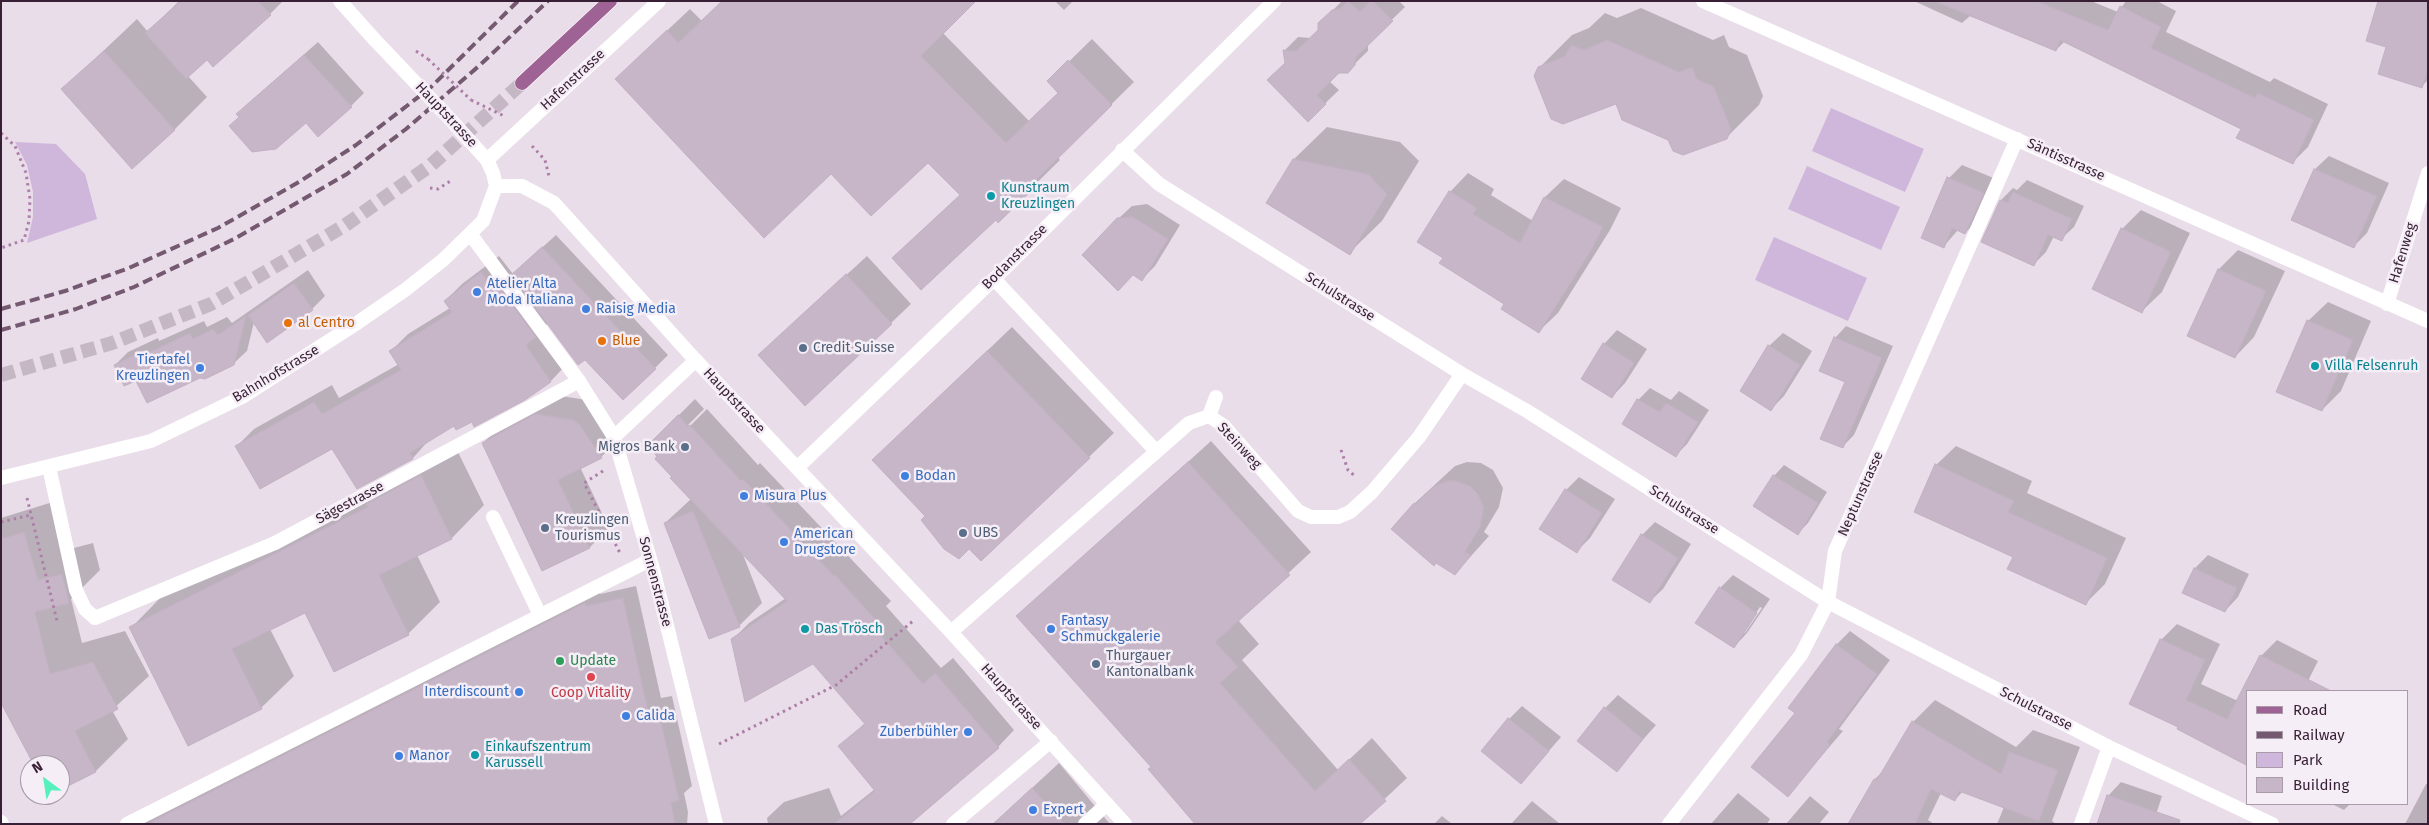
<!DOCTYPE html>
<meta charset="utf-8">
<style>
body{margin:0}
#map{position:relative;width:2429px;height:825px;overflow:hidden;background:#e9dde9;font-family:"Fira Sans",sans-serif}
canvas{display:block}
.frame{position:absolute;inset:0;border:2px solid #381f35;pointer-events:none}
.legend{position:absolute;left:2246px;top:690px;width:162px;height:115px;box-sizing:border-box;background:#f5eef6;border:1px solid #a99ba9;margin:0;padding:6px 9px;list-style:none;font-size:15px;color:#381f35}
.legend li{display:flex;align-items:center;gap:10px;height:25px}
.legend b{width:25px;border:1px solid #a99ba9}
.north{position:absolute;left:20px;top:755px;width:50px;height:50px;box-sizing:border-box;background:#f5eef6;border:1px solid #a99ba9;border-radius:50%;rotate:329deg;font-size:14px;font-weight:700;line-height:20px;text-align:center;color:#381f35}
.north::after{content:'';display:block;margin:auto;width:18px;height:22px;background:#54f1bc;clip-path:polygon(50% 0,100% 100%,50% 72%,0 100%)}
</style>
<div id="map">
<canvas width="2429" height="825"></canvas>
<div class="frame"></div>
<ul class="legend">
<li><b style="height:6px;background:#9f6295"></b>Road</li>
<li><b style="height:6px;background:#745970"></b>Railway</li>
<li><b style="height:14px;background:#cfb6db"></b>Park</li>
<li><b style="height:14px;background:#c6b6c7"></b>Building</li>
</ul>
<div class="north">N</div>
</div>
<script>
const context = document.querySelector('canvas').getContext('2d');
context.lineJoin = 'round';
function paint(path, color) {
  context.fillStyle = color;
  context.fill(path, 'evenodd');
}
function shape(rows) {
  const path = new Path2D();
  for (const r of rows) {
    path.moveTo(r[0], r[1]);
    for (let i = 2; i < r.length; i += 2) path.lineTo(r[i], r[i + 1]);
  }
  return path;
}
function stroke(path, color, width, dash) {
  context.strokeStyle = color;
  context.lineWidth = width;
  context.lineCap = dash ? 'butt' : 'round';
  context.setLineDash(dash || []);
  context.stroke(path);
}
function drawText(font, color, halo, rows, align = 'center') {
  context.font = font + ' "Fira Sans",sans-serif';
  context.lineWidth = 5;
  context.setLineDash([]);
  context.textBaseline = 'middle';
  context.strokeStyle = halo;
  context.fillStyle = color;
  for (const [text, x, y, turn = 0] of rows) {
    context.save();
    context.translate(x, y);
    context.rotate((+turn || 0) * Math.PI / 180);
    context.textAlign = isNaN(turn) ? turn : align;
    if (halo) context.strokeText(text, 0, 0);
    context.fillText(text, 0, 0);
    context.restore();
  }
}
paint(shape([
 [1831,108,1924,149,1905,192,1812,151],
 [15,142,56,144,85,174,97,219,27,243,33,217,33,192,27,165],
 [1807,166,1900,207,1881,250,1788,209],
 [1774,237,1867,278,1848,321,1755,280]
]), '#cfb6db');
paint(shape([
 [179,1,283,1,270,14,208,58,188,76,207,97,174,130,63,89,137,19,148,32],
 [1055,1,1073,1,1064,10],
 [1342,1,1399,1,1405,7,1368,43,1368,51,1347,71,1338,72,1329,81,1339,90,1308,120,1286,63,1285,50,1298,37,1311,38,1319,30,1319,24],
 [1914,1,2091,1,2118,12,2126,1,2157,1,2176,11,2166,32,2270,82,2274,78,2328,104,2308,147,2292,163,2243,128,2065,41,2056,50,1970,16,1962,23],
 [2428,1,2428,80,2422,86],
 [1641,8,1713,40,1724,35,1729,47,1747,55,1763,96,1759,105,1726,138,1669,139,1617,102,1539,68,1572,35,1589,28,1605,13,1617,18],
 [690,9,702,21,942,32,1029,121,1059,92,1049,81,1092,39,1134,82,1058,157,1060,160,998,221,996,219,916,236,961,194,928,161,831,172,639,57],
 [318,42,364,93,351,106,306,121,240,117,251,101],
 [1327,127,1400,142,1419,161,1382,221,1349,253,1294,159],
 [2329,156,2389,183,2367,233,2353,247,2293,219,2315,169],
 [1962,165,1996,179,1978,220,1965,233,1958,230,1944,246,1949,178],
 [1468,173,1494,189,1491,195,1533,221,1545,197,1564,179,1621,208,1610,230,1558,313,1539,331,1444,257,1450,192],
 [2027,180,2084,206,2074,227,2061,239,2054,236,2046,252,2033,265,2001,200,2013,188,2017,190],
 [1147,204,1180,225,1155,266,1142,279,1118,219,1132,206],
 [2141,210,2190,233,2162,292,2142,311,2122,229],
 [556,235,668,355,655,368,548,323,543,328,567,364,550,382,473,420,454,424,429,440,413,458,332,447,237,446,254,429,332,385,339,398,399,364,391,351,408,334,450,308,445,301,462,284,499,256,513,274],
 [2238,250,2285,271,2254,337,2235,357,2188,335,2219,269],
 [867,256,911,304,805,405,759,355],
 [308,270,325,296,312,309,254,322,247,351,233,364,137,379,115,365,128,352,158,338,159,341,204,321,207,327,227,317,232,323],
 [2328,302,2371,321,2341,391,2322,410,2308,321],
 [1846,326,1893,346,1854,435,1843,446,1846,381,1835,338],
 [1012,327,1114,433,1089,457,969,547,927,516,898,436],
 [1617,330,1647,349,1625,383,1612,397,1604,344],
 [1783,333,1812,351,1784,396,1771,409,1741,391,1769,346],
 [1650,388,1671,400,1679,391,1709,410,1687,444,1675,456,1638,400],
 [555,395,593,401,621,438,601,457,580,467,609,528,590,547,543,569,483,443,503,424],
 [695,399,704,409,685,428,686,430,707,409,758,465,760,463,891,601,886,606,941,668,953,658,1014,730,998,747,905,824,768,824,767,818,784,802,829,788,841,816,875,789,840,746,865,723,813,663,732,640,749,623,786,598,742,552,762,603,739,626,665,523,691,499,648,446],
 [1211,441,1311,552,1238,620,1259,644,1242,660,1338,770,1372,738,1407,778,1358,824,1153,767,1018,616],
 [454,444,484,505,452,538,417,555,440,602,408,634,306,611,270,629,294,676,261,708,131,628,163,595],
 [1956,446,2032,481,2027,493,2126,538,2105,584,2085,604,1936,465],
 [1467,462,1481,463,1493,470,1503,488,1499,507,1484,532,1489,536,1455,574,1415,503,1455,466],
 [1784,465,1827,492,1808,523,1798,533,1774,476],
 [1579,477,1615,499,1590,538,1577,551,1566,490],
 [56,501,70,549,93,543,100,570,71,599,82,643,125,631,149,676,112,710,128,739,96,771,60,789,60,765,35,765,1,701,1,518],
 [1655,522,1691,544,1663,589,1649,602,1642,535],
 [2208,555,2249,574,2238,597,2225,611,2184,592,2195,568],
 [1733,575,1770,599,1747,633,1734,647,1720,588],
 [1760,607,1762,608,1745,633,1742,633],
 [636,586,661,698,672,696,692,786,684,793,688,812,687,824,136,824,598,590,600,594],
 [2177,624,2220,644,2201,684,2238,701,2261,656,2277,640,2318,661,2303,691,2248,691,2248,765,2179,728,2161,640],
 [1850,631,1890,660,1839,729,1843,731,1788,795,1797,713,1837,644],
 [1618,695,1656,725,1616,770,1605,708],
 [1935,700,2016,747,2033,730,2080,747,2052,821,2056,824,1997,824,2004,807,1963,791,1955,800,1941,793,1928,820,1934,824,1853,824,1875,779,1885,769,1913,722],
 [1522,706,1561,737,1521,783,1509,719],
 [1059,763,1110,824,993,824],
 [2121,782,2162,796,2153,824,2108,796],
 [2428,783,2428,824,2405,824,2426,784],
 [1738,793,1770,819,1767,824,1711,824],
 [1810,796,1829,812,1819,824,1786,824],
 [1532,801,1560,824,1511,824],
 [2332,804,2350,804,2344,810],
 [1442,816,1452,824,1434,824]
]), '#0003');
const building = shape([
 [181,1,258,1,271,15,213,67,207,60,186,79,145,33,181,1],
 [722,1,976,1,921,56,1006,143,1058,93,1047,81,1068,60,1112,105,1036,180,1039,183,998,223,996,220,921,290,892,258,960,195,928,163,871,216,831,174,764,238,615,79,667,30,678,43,722,1],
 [1348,1,1360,12,1370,1,1373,1,1393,21,1356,57,1355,65,1348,73,1339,73,1317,95,1326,104,1308,122,1267,80,1285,63,1283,50,1296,51,1318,30,1318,23,1332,10,1340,9,1348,1],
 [1934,1,2036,1,2108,30,2120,6,2161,27,2151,48,2255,98,2258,93,2314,120,2293,164,2236,138,2241,129,2060,40,2056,51,1934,1],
 [2378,1,2428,1,2428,70,2422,88,2378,74,2386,47,2366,41,2378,1],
 [1607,40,1679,72,1692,67,1697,79,1714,87,1731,129,1727,139,1683,155,1673,151,1668,140,1622,120,1616,104,1563,124,1551,119,1534,76,1538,67,1565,56,1571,45,1584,50,1607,40],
 [104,51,175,130,132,169,61,89,104,51],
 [304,55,352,107,318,137,306,123,276,149,252,152,229,126,239,117,236,114,304,55],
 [1293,159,1368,174,1387,194,1350,255,1266,203,1293,159],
 [2314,169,2377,196,2354,248,2291,220,2314,169],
 [1947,177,1984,193,1965,234,1952,228,1944,248,1921,238,1947,177],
 [1449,191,1477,208,1473,214,1520,243,1544,197,1603,227,1592,249,1539,333,1501,309,1504,304,1439,263,1443,258,1417,242,1449,191],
 [2013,192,2072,219,2062,241,2048,235,2034,266,1981,242,2000,200,2008,203,2013,192],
 [1133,217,1168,239,1142,281,1133,275,1118,291,1082,255,1117,218,1133,217],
 [2121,228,2171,252,2142,313,2092,289,2121,228],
 [542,247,656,369,623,400,585,360,578,365,511,275,542,247],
 [2218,269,2266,291,2235,358,2187,336,2218,269],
 [481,272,495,290,499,287,536,337,526,345,551,382,525,400,474,427,472,422,456,430,454,426,410,453,413,459,357,489,332,449,260,489,235,446,314,402,322,414,401,370,389,351,452,312,444,301,481,272],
 [846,274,892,324,805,406,758,355,846,274],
 [294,283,313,310,267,343,248,315,294,283],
 [246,316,234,365,205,379,200,378,147,403,136,381,124,386,114,365,144,350,146,354,190,333,193,339,213,329,218,335,246,316],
 [2307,320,2353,340,2322,411,2276,392,2307,320],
 [1834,337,1882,358,1843,448,1820,439,1845,382,1819,371,1834,337],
 [1603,343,1634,363,1612,398,1581,379,1603,343],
 [1768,345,1800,365,1771,411,1740,391,1768,345],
 [987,351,1090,458,981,561,969,549,959,559,944,549,921,520,925,516,872,460,987,351],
 [1637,399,1660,412,1666,403,1698,422,1676,457,1622,424,1637,399],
 [535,414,573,420,580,425,602,458,558,480,590,548,542,571,482,443,535,414],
 [678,415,688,426,690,425,741,481,743,479,834,576,835,575,875,619,870,623,923,684,935,673,999,748,910,824,834,824,875,791,838,746,865,724,813,664,745,702,731,639,787,601,670,478,672,477,655,459,657,456,647,446,678,415],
 [1188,462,1290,575,1215,642,1238,667,1220,683,1315,791,1349,759,1386,801,1360,824,1195,824,1148,769,1151,767,1016,616,1188,462],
 [1935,464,2014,501,2008,512,2107,558,2086,605,2007,569,2013,557,1914,512,1935,464],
 [421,475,452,539,379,575,409,635,334,672,305,613,232,649,262,709,188,746,129,627,368,507,366,504,421,475],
 [1773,475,1818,503,1798,535,1753,506,1773,475],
 [1447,481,1456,481,1470,486,1478,494,1484,508,1480,527,1465,552,1471,555,1455,575,1436,563,1434,566,1391,529,1414,503,1416,504,1434,486,1447,481],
 [1565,489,1602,513,1577,553,1539,529,1565,489],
 [693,511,740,627,709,639,664,523,693,511],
 [24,532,38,580,62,574,69,603,35,612,50,674,93,662,118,709,75,731,96,772,60,790,60,765,34,765,1,703,1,539,24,532],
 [1641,534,1678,558,1650,603,1612,580,1641,534],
 [2194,568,2237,588,2225,612,2182,593,2194,568],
 [1719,587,1757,613,1734,648,1695,623,1719,587],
 [623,598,648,711,658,709,679,800,671,803,675,824,147,824,585,603,586,606,623,598],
 [2160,639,2205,660,2186,700,2227,719,2260,655,2331,691,2248,691,2248,766,2177,729,2178,727,2129,704,2160,639],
 [1836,644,1877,674,1827,742,1830,745,1788,797,1751,767,1795,713,1788,708,1836,644],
 [1604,707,1643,739,1617,772,1577,741,1604,707],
 [1508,718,1549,751,1521,784,1481,751,1508,718],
 [1912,721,2001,774,2009,752,2058,770,2039,821,1959,791,1955,801,1931,789,1915,824,1848,824,1874,779,1877,780,1912,721],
 [1032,788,1065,824,993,824,1032,788],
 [2107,795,2180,820,2179,824,2097,824,2107,795]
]);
paint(building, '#c6b6c7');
stroke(building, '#c3b0c2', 1);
stroke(shape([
 [1,375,112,343,211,304,344,226,431,165,522,83]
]), '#c6b7c5', 14, [14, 7]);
const primary = shape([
 [522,83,610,1]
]);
stroke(primary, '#fff', 15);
stroke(shape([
 [416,51,428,59],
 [471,100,504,116],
 [1,133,15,146,26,173,30,199,29,221,24,240,1,248],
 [532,146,545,160,549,176],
 [430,188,438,189,452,180],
 [1341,450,1348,470,1356,477],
 [603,471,584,483,620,553],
 [27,498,57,621],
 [1,522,31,515],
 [719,744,836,685,913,621]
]), '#ad7ea8', 3, [2.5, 4]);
stroke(shape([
 [1209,416,1216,397],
 [49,467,76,590,85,609,95,618,275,543,579,381],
 [493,517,540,615],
 [127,824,650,560],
 [1085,824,1107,804]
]), '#fff', 14);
stroke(shape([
 [340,1,374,39],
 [1703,1,2428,321],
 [1122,150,1159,184,1462,374,1527,411,1828,602,2109,747,2272,824],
 [487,160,659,1],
 [496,186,522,186,554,203,689,353,951,632,1125,824],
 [471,235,579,381,614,437,653,569,716,824],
 [994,279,1156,451],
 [2387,304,2428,173],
 [614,437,696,360],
 [797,468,994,279,1274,1],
 [1,478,151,441,242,397,357,323,405,290,443,260,483,221,496,186,493,173,487,160,450,119],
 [951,632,1189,423,1209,416,1224,426,1298,511,1311,517,1338,517,1350,512,1372,492,1419,437,1462,374],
 [1,822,2,824],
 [953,824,1051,741],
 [1669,824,1801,655,1828,602,1835,551,2017,139],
 [2081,824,2109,747]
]), '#fff', 14);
stroke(primary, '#9f6295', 14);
stroke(shape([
 [1,309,65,291,129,268,218,228,299,182,356,145,430,88,518,1],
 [1,330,76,309,134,287,234,239,347,174,406,129,480,65,548,1]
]), '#745970', 4, [10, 5]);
stroke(shape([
 [428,59,471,100]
]), '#ad7ea8', 3, [2.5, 4]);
stroke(shape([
 [374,39,450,119]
]), '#fff', 14);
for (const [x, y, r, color] of [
 [991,196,5,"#0f9aa8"],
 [477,292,5,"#3f7fe0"],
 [586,309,5,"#3f7fe0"],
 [288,323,5,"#e8710a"],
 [602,341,5,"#e8710a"],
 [803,348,5,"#5c6f8a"],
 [2315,366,5,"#0f9aa8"],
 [200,368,5,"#3f7fe0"],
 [685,447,5,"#5c6f8a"],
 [905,476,5,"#3f7fe0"],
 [744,496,5,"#3f7fe0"],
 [545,528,5,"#5c6f8a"],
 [963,533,5,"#5c6f8a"],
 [784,542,5,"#3f7fe0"],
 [805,629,5,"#0f9aa8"],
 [1051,629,5,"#3f7fe0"],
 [560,661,5,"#2e9e5b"],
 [1096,664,5,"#5c6f8a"],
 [591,677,5,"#e0444e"],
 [519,692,5,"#3f7fe0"],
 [626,716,5,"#3f7fe0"],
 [968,732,5,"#3f7fe0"],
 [475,755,5,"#0f9aa8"],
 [399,756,5,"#3f7fe0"],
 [1033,810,5,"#3f7fe0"]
]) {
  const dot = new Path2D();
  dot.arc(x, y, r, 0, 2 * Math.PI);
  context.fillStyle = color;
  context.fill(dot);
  stroke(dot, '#f5eef6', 2);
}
drawText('14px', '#381f35', '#f5eef6', [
 ["Hafenstrasse",573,80,-43],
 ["Hauptstrasse",446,115,47],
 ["Säntisstrasse",2066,160,24],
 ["Hafenweg",2403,253,-73],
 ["Bodanstrasse",1015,257,-45],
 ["Schulstrasse",1340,297,32],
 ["Bahnhofstrasse",276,374,-31],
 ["Hauptstrasse",734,401,47],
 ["Steinweg",1239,446,47],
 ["Neptunstrasse",1861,494,-66],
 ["Sägestrasse",350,503,-28],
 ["Schulstrasse",1684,510,32],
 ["Sonnenstrasse",655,582,75],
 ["Hauptstrasse",1011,697,48],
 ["Schulstrasse",2036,709,27]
]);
drawText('14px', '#0d838f', '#f5eef6', [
 ["Kunstraum",1001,188],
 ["Kreuzlingen",1001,204],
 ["Villa Felsenruh",2325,366],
 ["Das Trösch",815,629],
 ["Einkaufszentrum",485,747],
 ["Karussell",485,763]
], 'left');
drawText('14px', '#366cbe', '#f5eef6', [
 ["Atelier Alta",487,284],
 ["Moda Italiana",487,300],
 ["Raisig Media",596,309],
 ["Tiertafel",190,360,"right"],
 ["Kreuzlingen",190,376,"right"],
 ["Bodan",915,476],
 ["Misura Plus",754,496],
 ["American",794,534],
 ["Drugstore",794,550],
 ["Fantasy",1061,621],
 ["Schmuckgalerie",1061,637],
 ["Interdiscount",509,692,"right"],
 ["Calida",636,716],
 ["Zuberbühler",958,732,"right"],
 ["Manor",409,756],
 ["Expert",1043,810]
], 'left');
drawText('14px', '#c56008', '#f5eef6', [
 ["al Centro",298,323],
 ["Blue",612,341]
], 'left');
drawText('14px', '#4e5e75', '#f5eef6', [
 ["Credit Suisse",813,348],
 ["Migros Bank",675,447,"right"],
 ["Kreuzlingen",555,520],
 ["Tourismus",555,536],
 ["UBS",973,533],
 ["Thurgauer",1106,656],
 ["Kantonalbank",1106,672]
], 'left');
drawText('14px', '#27864d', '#f5eef6', [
 ["Update",570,661]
], 'left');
drawText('14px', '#be3a42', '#f5eef6', [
 ["Coop Vitality",591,693]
]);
</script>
